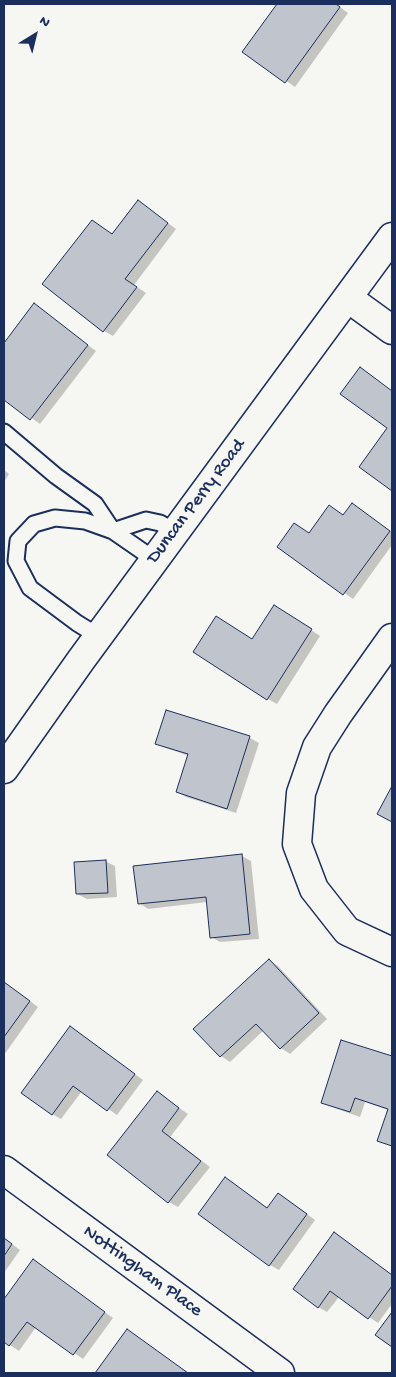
<!DOCTYPE html>
<style>
body{margin:0}
#map{position:relative;width:396px;height:1377px;overflow:hidden;background:#f6f6f2;font-family:"Gochi Hand",sans-serif}
canvas{display:block}
.frame{position:absolute;inset:0;border:5px solid #1b2f5e;pointer-events:none}
.north{position:absolute;left:10px;top:10px;width:50px;height:50px;-webkit-text-stroke:4px #f6f6f2;paint-order:stroke;rotate:36deg;font-size:14px;font-weight:700;line-height:20px;text-align:center;color:#1b2f5e}
.north::after{content:'';display:block;margin:auto;width:18px;height:22px;background:#1b2f5e;clip-path:polygon(50% 0,100% 100%,50% 72%,0 100%)}
</style>
<div id="map">
<canvas width="396" height="1377"></canvas>
<div class="frame"></div>
<div class="north">N</div>
</div>
<script>
const context = document.querySelector('canvas').getContext('2d');
context.lineJoin = 'round';
function paint(path, color) {
  context.fillStyle = color;
  context.fill(path, 'evenodd');
}
function shape(rows) {
  const path = new Path2D();
  for (const r of rows) {
    path.moveTo(r[0], r[1]);
    for (let i = 2; i < r.length; i += 2) path.lineTo(r[i], r[i + 1]);
  }
  return path;
}
function stroke(path, color, width, dash) {
  context.strokeStyle = color;
  context.lineWidth = width;
  context.lineCap = dash ? 'butt' : 'round';
  context.setLineDash(dash || []);
  context.stroke(path);
}
function drawText(font, color, halo, rows, align = 'center') {
  context.font = font + ' "Gochi Hand",sans-serif';
  context.lineWidth = 4.5;
  context.setLineDash([]);
  context.textBaseline = 'middle';
  context.strokeStyle = halo;
  context.fillStyle = color;
  for (const [text, x, y, turn = 0] of rows) {
    context.save();
    context.translate(x, y);
    context.rotate((+turn || 0) * Math.PI / 180);
    context.textAlign = isNaN(turn) ? turn : align;
    if (halo) context.strokeText(text, 0, 0);
    context.fillText(text, 0, 0);
    context.restore();
  }
}
paint(shape([
 [279,4,336,4,348,13,295,87,244,51],
 [139,202,176,229,134,285,146,293,113,336,104,331,93,221,113,235],
 [34,305,96,351,40,424,4,398,4,345],
 [369,374,392,391,392,490,360,467,389,428],
 [4,470,9,474,4,482],
 [352,505,392,532,392,545,353,599,279,546,310,534,344,516],
 [284,612,320,636,277,704,268,699,253,640],
 [167,711,250,738,259,743,236,813,186,797,177,792,189,756,166,748,157,743],
 [242,856,251,861,259,939,220,942,211,937,207,902,148,909,139,903],
 [105,861,115,866,117,897,87,899,77,894],
 [269,961,278,966,327,1019,290,1054,281,1048,264,1030,230,1062,221,1056],
 [4,982,38,1007,4,1055],
 [79,1033,143,1080,117,1115,82,1091,61,1119,52,1114],
 [342,1041,392,1058,392,1147,379,1140,388,1110,365,1102,360,1117,332,1107,322,1102],
 [157,1093,188,1114,170,1137,210,1167,178,1207,169,1202,109,1155],
 [288,1200,315,1220,279,1270,270,1265,268,1209],
 [4,1238,20,1250,4,1273],
 [343,1239,392,1275,392,1304,378,1323,339,1297,327,1312,318,1307],
 [33,1261,113,1318,83,1359,36,1327,19,1351,4,1341,4,1301],
 [127,1330,136,1336,188,1373,96,1373]
]), '#0003');
const building = shape([
 [277,4,336,4,340,7,285,83,242,52,277,4],
 [138,200,168,223,125,279,137,287,103,332,42,284,92,220,112,234,138,200],
 [34,303,88,345,30,420,4,400,4,343,34,303],
 [360,367,392,391,392,491,359,467,387,428,340,394,360,367],
 [352,503,390,531,343,595,277,547,294,523,309,533,329,505,343,515,352,503],
 [274,605,312,629,267,700,193,652,216,616,252,639,274,605],
 [166,710,250,736,227,809,176,792,188,754,155,744,166,710],
 [392,786,392,822,377,814,392,786],
 [242,854,250,934,210,938,206,897,138,904,133,866,242,854],
 [106,860,108,893,76,894,74,862,106,860],
 [269,959,319,1013,280,1049,256,1024,220,1057,193,1029,269,959],
 [4,982,30,1001,4,1037,4,982],
 [70,1026,135,1074,107,1111,73,1086,52,1115,21,1093,70,1026],
 [341,1040,392,1056,392,1146,377,1141,388,1109,355,1098,350,1112,321,1103,341,1040],
 [157,1091,179,1108,162,1131,201,1161,168,1203,107,1155,157,1091],
 [225,1177,267,1208,278,1193,307,1214,269,1266,198,1214,225,1177],
 [334,1232,392,1275,392,1286,368,1319,330,1291,318,1308,293,1289,334,1232],
 [4,1238,12,1244,4,1256,4,1238],
 [33,1259,105,1312,73,1355,27,1322,9,1346,4,1342,4,1299,33,1259],
 [392,1312,392,1347,375,1335,392,1312],
 [127,1329,188,1373,95,1373,127,1329]
]);
paint(building, '#c0c4cd');
stroke(building, '#1b2f5e', 1);
const lane = shape([
 [4,432,56,476,95,504,113,531,146,520,160,523,176,532],
 [98,636,77,623,30,588,16,561,18,541,34,524,55,518,85,521,113,531,155,560]
]);
const street = shape([
 [348,298,392,330],
 [392,638,338,714,317,747,301,793,297,844,314,889,347,931,392,952],
 [4,1170,280,1373]
]);
const secondary = shape([
 [4,769,81,660,392,237]
]);
stroke(lane, '#1b2f5e', 19);
stroke(street, '#1b2f5e', 31);
stroke(secondary, '#1b2f5e', 31);
stroke(lane, '#f6f6f2', 15);
stroke(street, '#f6f6f2', 28);
stroke(secondary, '#f6f6f2', 28);
drawText('19px', '#1b2f5e', '#f6f6f2', [
 ["Duncan Perry Road",197,502,-53],
 ["Nottingham Place",142,1272,36]
]);
</script>
